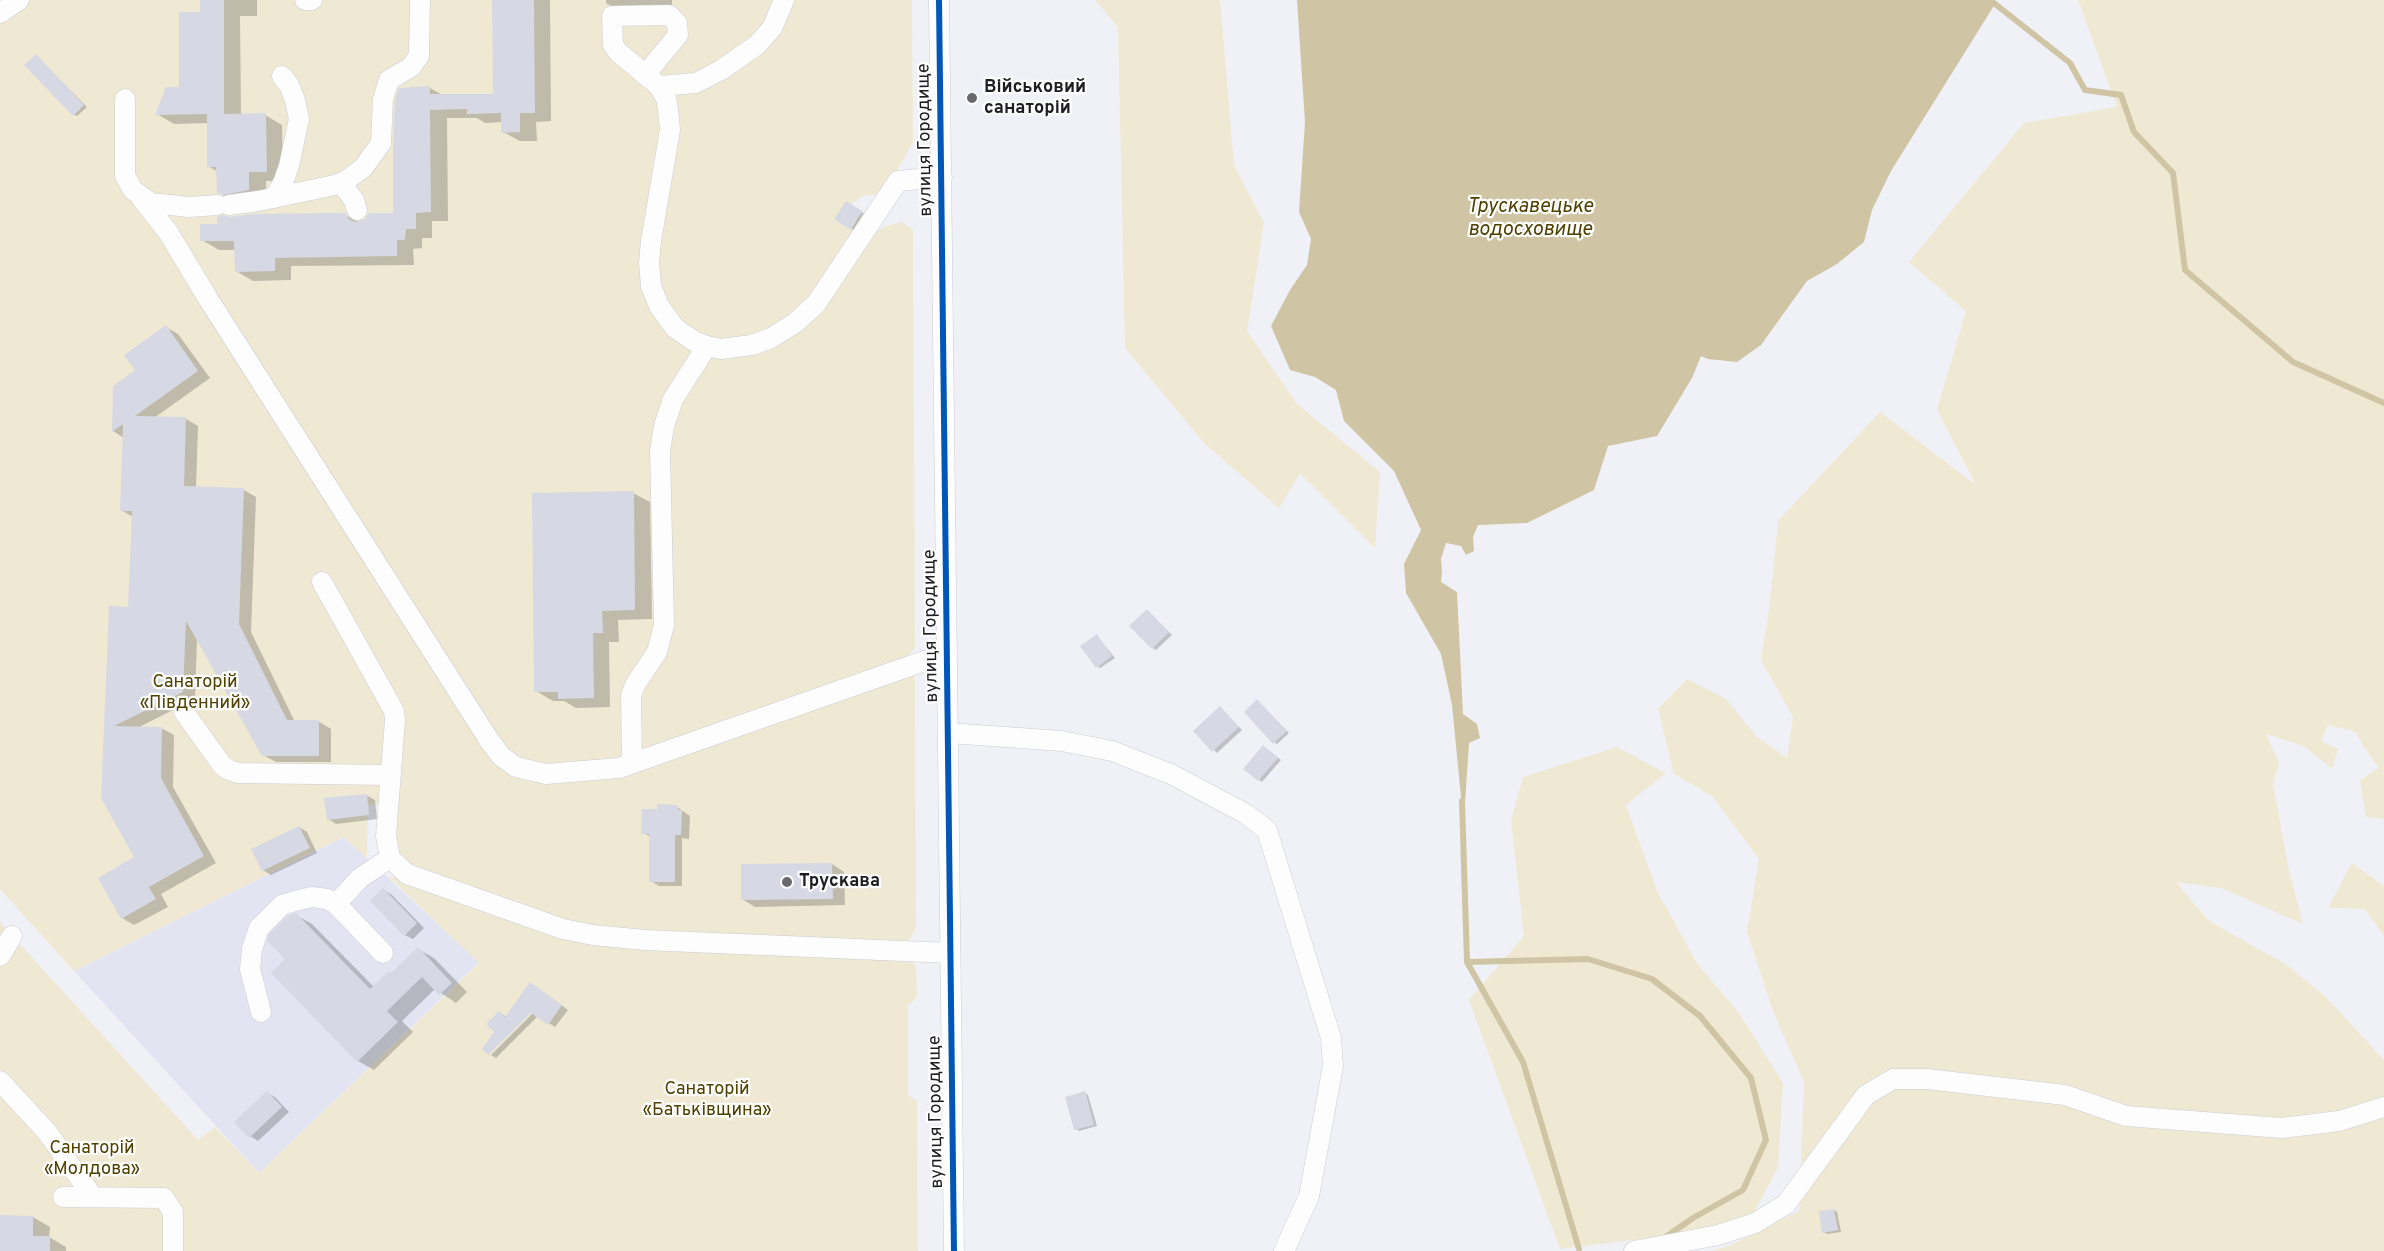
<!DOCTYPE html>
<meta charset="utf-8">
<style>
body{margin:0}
canvas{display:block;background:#f0f1f7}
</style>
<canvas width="2384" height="1251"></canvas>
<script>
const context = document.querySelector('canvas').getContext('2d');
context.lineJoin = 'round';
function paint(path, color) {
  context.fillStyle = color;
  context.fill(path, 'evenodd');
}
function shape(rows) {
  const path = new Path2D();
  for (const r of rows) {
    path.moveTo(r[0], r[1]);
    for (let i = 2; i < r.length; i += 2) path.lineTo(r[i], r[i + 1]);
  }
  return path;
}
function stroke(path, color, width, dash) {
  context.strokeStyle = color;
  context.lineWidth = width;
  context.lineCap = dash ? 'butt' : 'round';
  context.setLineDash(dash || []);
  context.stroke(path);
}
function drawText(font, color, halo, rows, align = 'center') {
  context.font = font + ' Overpass,sans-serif';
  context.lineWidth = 4.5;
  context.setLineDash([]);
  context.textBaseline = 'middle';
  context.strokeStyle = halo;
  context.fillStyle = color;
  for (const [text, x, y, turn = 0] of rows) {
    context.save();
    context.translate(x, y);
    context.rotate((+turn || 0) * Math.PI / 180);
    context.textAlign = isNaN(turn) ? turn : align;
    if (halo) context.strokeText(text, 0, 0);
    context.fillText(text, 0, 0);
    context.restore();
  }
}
paint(shape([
 [344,837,479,962,259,1173,74,971]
]), '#e2e4f1');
paint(shape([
 [0,0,912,0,913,143,882,196,865,195,851,204,862,211,859,216,864,220,856,234,865,250,876,232,886,226,902,222,913,230,915,648,905,659,915,673,916,927,911,938,906,941,872,940,626,929,567,921,422,870,408,862,399,853,394,838,394,802,368,805,367,858,343,837,74,971,0,889],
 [1095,0,1220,0,1234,165,1264,223,1247,331,1297,404,1380,472,1375,548,1300,473,1279,508,1204,443,1125,348,1118,27],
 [2078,0,2384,0,2384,819,2366,817,2360,780,2379,768,2362,744,2356,732,2328,725,2321,741,2338,749,2332,769,2304,746,2266,734,2279,763,2273,783,2289,871,2303,924,2221,888,2176,882,2209,921,2287,965,2326,997,2384,1060,2384,1251,1711,1251,1729,1246,1799,1211,1804,1082,1773,1011,1747,932,1759,859,1712,796,1674,774,1658,709,1687,679,1725,698,1757,737,1787,758,1793,717,1761,660,1770,603,1778,521,1880,412,1976,485,1937,410,1966,311,1909,262,2024,123,2117,107],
 [1617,747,1666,773,1626,805,1657,891,1697,963,1739,1013,1783,1083,1778,1168,1746,1226,1560,1249,1469,1000,1524,936,1511,820,1523,777],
 [2352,863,2384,886,2384,936,2365,909,2328,908],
 [387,875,546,934,585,943,872,958,912,962,916,966,917,996,912,1003,908,1003,908,1095,917,1101,917,1111,918,1251,0,1251,0,922,198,1140,215,1127,259,1173,479,963]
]), '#efe9d4');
paint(shape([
 [1297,0,1992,0,1995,4,1891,171,1872,210,1864,242,1837,264,1807,281,1761,345,1737,362,1708,359,1701,356,1692,378,1657,436,1608,446,1594,490,1527,523,1478,525,1473,537,1474,551,1466,555,1461,546,1446,543,1441,559,1442,572,1441,582,1457,592,1463,714,1477,724,1480,738,1469,743,1465,803,1462,807,1452,705,1441,654,1406,593,1404,564,1421,530,1394,471,1344,421,1336,390,1315,377,1290,370,1271,326,1290,290,1307,265,1311,239,1299,212,1305,122]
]), '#cfc5a4');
paint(shape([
 [201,0,257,0,257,16,240,16,241,115,265,115,282,125,283,181,266,181,266,199,235,202,218,192,218,172,208,166,208,123,174,124,157,114,181,89,201,13],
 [493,0,550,0,551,121,536,122,537,141,520,141,503,132,503,122,485,123,477,118,447,118,448,221,432,221,432,238,422,238,422,248,413,249,414,265,291,266,291,280,253,281,236,271,236,250,219,250,202,240,218,225,231,218,345,215,358,222,395,214,430,88,444,96,494,95],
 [606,0,672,0,672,12,623,13,606,3],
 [36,56,87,107,77,116,73,114],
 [846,203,865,214,855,231,836,219],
 [166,327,178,334,210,378,154,418,186,419,198,426,196,488,244,490,256,497,251,632,295,722,318,721,331,729,331,762,276,762,263,755,197,639,195,699,137,728,161,728,174,735,173,787,216,863,161,894,168,907,134,925,122,918,136,858,103,798,129,608,133,517,121,510,124,438,113,431,115,387,137,370],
 [633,493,650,502,652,619,618,620,619,642,609,642,610,707,576,708,564,701,553,701,536,691],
 [1147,610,1172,635,1156,650,1153,648],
 [1097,636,1115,658,1100,668,1097,666],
 [1257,701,1289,733,1277,744,1274,742],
 [1220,708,1242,730,1217,753,1195,731],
 [1267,749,1281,760,1262,782,1245,769],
 [366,795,375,800,377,819,336,824,328,819],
 [677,807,690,816,689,839,682,838,682,886,659,886,651,881,651,837,643,833,658,811],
 [299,827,307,832,317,853,271,875,263,870],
 [832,864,844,872,845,905,755,907,742,899],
 [383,890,391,894,424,928,413,939,405,935],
 [296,915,312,924,374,987,392,974,418,949,434,958,467,992,456,1003,435,989,402,1021,413,1032,374,1070,358,1061,287,959],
 [537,988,568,1010,555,1027,538,1016,496,1058,491,1055,537,1009,496,1032,500,1013,507,1017],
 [267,1093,275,1097,289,1112,258,1141,250,1136],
 [1085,1093,1088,1095,1097,1126,1079,1131,1076,1129],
 [1834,1210,1837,1212,1841,1232,1827,1234,1824,1232],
 [33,1217,50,1227,49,1237,66,1247,66,1251,0,1251]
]), '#0003');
stroke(shape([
 [1990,0,2070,63,2085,90,2121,95,2134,132,2173,173,2185,270,2293,362,2384,403],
 [1462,801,1467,962,1523,1062,1579,1249],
 [1467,962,1588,959,1652,979,1700,1016,1751,1078,1766,1140,1743,1190,1693,1218,1664,1238]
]), '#cfc5a4', 6);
paint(shape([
 [200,0,224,0,224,114,266,113,267,172,249,172,249,190,223,195,217,193,216,167,207,167,207,114,155,115,166,87,179,87,179,12,200,12],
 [492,0,534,0,535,113,520,113,520,132,501,133,501,113,467,114,467,109,430,110,431,212,416,213,416,229,406,229,405,240,397,240,397,256,275,258,275,271,235,272,234,241,200,241,200,224,217,224,217,217,223,215,231,217,251,214,345,213,349,219,355,222,365,219,369,213,393,213,393,145,395,101,399,88,430,86,430,94,493,94],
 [36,54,84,105,73,116,24,65],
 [846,201,862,211,851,230,834,219],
 [166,325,198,371,135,416,186,417,184,486,244,488,239,624,287,720,319,720,319,756,262,756,186,621,183,692,114,726,162,727,161,778,204,856,149,887,156,899,121,919,98,878,134,857,101,798,109,606,128,607,132,511,120,511,123,424,112,432,113,386,135,370,124,355],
 [634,491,635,610,602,611,603,633,593,633,594,698,558,699,558,692,534,692,532,493],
 [1147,609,1169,632,1152,649,1129,626],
 [1097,634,1112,656,1096,668,1080,646],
 [1257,699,1287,731,1273,744,1244,712],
 [1220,706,1239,727,1212,752,1193,731],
 [1263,745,1278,758,1258,781,1243,769],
 [367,794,369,815,327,820,324,798],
 [657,804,678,805,678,810,682,810,681,835,675,835,675,882,649,882,649,834,641,834,642,809,657,809],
 [299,826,310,848,262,871,251,849],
 [832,863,833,899,741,900,741,864],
 [383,888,417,923,404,936,370,901],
 [296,913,370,989,389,971,391,973,418,947,452,983,439,995,422,977,387,1011,398,1022,357,1062,271,973,285,959,267,941,269,934,288,916],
 [530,982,562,1005,548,1025,531,1013,488,1055,482,1049,494,1032,486,1024,499,1011,505,1017],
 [267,1091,282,1107,249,1138,234,1122],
 [1085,1091,1094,1125,1074,1130,1065,1097],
 [1834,1209,1838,1230,1822,1233,1819,1211],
 [0,1215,33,1216,33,1236,50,1236,50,1251,0,1251]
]), '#d6d8e4');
const minor = shape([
 [305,0,312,0],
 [939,0,954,1251],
 [0,13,19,0],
 [645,75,678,35,677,23,669,15,612,16,613,45,618,52,659,86,666,98,668,109,670,130,651,241,649,263,651,286,659,306,675,328,694,341,707,346,721,349,752,345,771,338,795,323,816,304,898,181,942,177],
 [659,86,696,83,721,70,757,45,772,28,784,0],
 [125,99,125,176,133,190,151,203,189,207,217,205],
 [341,183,354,200,357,210],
 [274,198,283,183,289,166,299,119,295,100,289,85,282,76],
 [142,199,168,232,207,297,489,740,501,756,516,767,546,774,619,768,947,653],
 [229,205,258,201,335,185,345,181,363,168,381,143,383,99,389,80,411,67,419,56,420,0],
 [322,582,394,711,395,720,386,836,390,858,407,874,563,929,593,935,645,940,950,953],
 [184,712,222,765,229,770,238,773,389,775],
 [949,733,1062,741,1112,751,1173,775,1246,814,1267,830,1331,1038,1333,1066,1309,1196,1284,1251],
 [632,764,631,696,635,685,657,652,664,625,660,451,664,426,673,399,707,346],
 [383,953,336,904,360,878,390,858],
 [0,956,12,936],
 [261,1012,250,969,252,949,259,928,282,905,295,901,312,897,327,899,336,904],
 [0,1081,47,1132,93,1197],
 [63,1197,164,1198,173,1212,173,1251],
 [1634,1251,1718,1235,1755,1223,1786,1204,1866,1095,1893,1079,1927,1079,2065,1095,2126,1116,2282,1128,2339,1121,2384,1107]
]);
stroke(minor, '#cbccd1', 21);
stroke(minor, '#fdfdfe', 20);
stroke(shape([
 [939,0,954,1251]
]), '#0057b8', 6);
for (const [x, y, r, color] of [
 [972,98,6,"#68686d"],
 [787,882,6,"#68686d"]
]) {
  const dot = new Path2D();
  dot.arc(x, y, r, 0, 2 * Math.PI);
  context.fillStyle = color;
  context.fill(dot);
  stroke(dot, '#fff', 2);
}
drawText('bold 18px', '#1e1e22', '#fff', [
 ["Військовий",984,88],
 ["санаторій",984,109],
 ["Трускава",799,882]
], 'left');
drawText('18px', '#1e1e22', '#fff', [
 ["вулиця Городище",926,140,-91],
 ["вулиця Городище",932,626,-91],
 ["вулиця Городище",937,1112,-91]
]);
drawText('18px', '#514100', '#fff', [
 ["Санаторій",195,683],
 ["«Південний»",195,704],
 ["Санаторій",707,1090],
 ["«Батьківщина»",707,1111],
 ["Санаторій",92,1149],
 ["«Молдова»",92,1170]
]);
drawText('italic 20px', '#504000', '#fff', [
 ["Трускавецьке",1530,208],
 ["водосховище",1530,231]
]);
</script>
